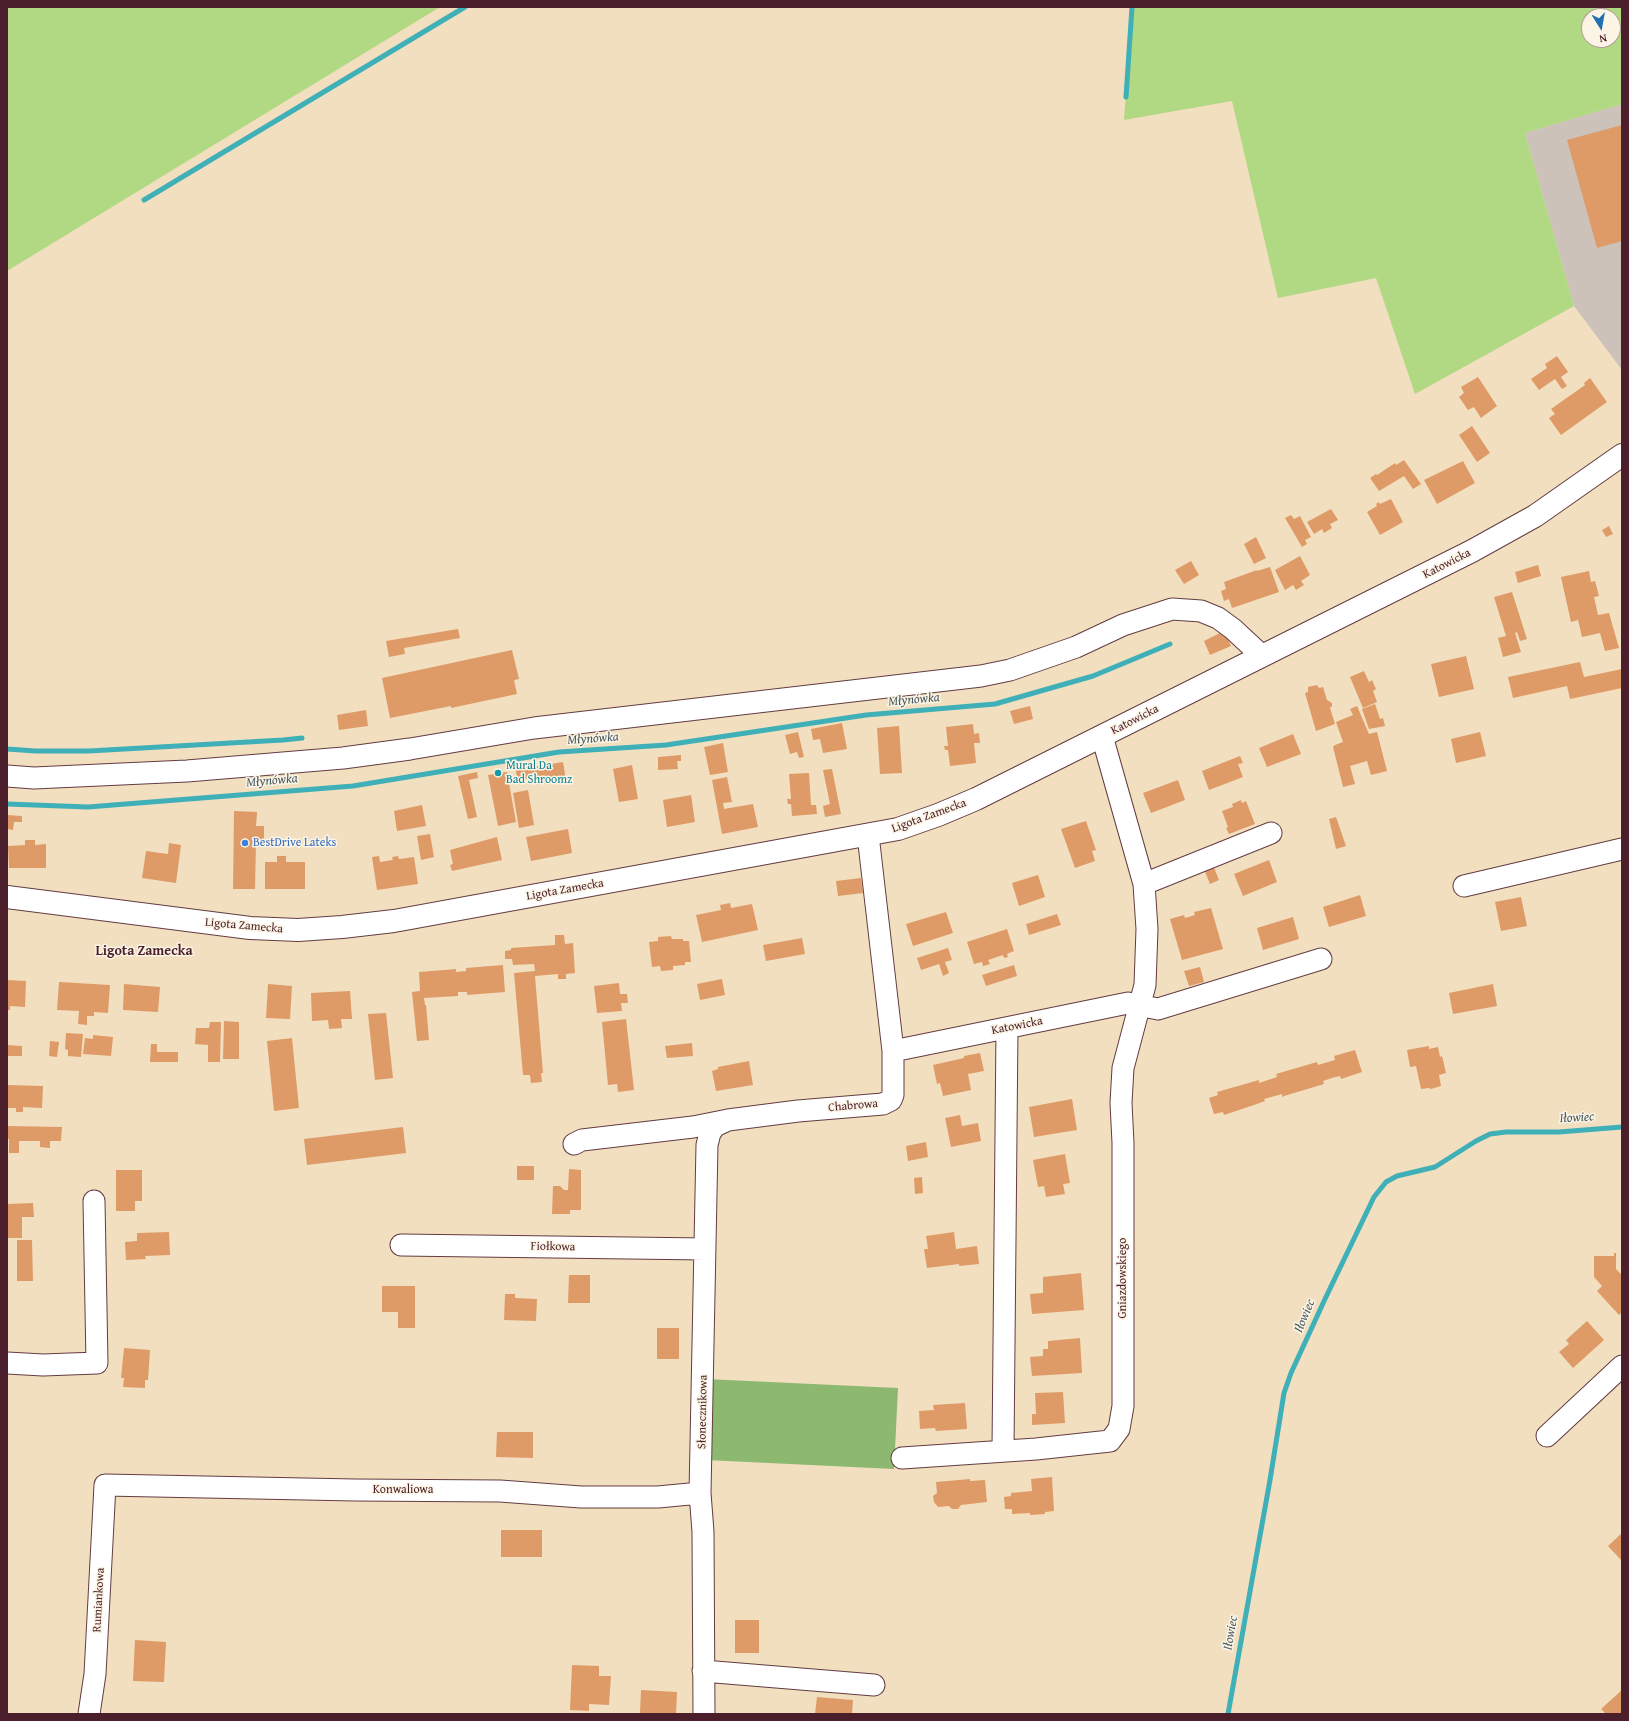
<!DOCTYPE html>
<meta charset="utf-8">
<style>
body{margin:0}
#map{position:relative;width:1629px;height:1721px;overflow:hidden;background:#f2dfbf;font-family:"Gentium Book Plus",serif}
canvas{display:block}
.frame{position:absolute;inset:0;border:8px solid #4a1f2b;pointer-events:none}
.north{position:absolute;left:1581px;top:8px;width:40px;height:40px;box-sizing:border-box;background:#fcf5e5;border:1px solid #b59f9b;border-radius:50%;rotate:169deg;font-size:11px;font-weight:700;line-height:16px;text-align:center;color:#4a1f2b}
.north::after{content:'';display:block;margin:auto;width:14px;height:18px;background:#1f6fb2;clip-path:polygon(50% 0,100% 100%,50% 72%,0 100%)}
</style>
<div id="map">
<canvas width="1629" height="1721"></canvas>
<div class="frame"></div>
<div class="north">N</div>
</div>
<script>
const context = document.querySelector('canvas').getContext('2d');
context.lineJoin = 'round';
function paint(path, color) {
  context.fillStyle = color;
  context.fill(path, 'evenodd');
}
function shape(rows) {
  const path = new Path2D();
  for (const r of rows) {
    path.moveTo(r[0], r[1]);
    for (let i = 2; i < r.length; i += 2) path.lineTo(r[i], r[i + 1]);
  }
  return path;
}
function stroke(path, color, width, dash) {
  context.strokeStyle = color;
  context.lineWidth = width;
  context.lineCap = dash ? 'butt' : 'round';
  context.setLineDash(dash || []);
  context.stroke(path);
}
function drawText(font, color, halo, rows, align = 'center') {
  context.font = font + ' "Gentium Book Plus",serif';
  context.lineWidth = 3;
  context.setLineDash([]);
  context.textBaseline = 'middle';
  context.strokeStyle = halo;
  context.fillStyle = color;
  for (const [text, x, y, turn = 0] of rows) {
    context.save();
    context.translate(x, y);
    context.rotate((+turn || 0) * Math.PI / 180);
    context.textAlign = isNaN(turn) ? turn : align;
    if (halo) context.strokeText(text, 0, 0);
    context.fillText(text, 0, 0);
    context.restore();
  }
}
paint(shape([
 [1622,104,1622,370,1574,306,1525,133]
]), '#ccc2b9');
paint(shape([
 [7,7,440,7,7,271],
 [1132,7,1622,7,1622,104,1525,133,1574,306,1415,394,1376,278,1278,298,1232,101,1124,120],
 [1589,16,1613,16,1613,40,1589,40]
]), '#b1d882');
paint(shape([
 [706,1379,898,1388,894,1469,706,1460]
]), '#8cb870');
stroke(shape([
 [1126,97,1132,7],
 [144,200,465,7],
 [7,749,36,751,89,751,283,740,302,738],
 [7,804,88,807,353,786,559,752,666,745,866,715,995,704,1093,676,1170,644],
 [1228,1714,1270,1480,1284,1393,1291,1373,1325,1299,1374,1197,1386,1182,1397,1176,1435,1167,1476,1141,1490,1134,1506,1132,1559,1132,1622,1127]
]), '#3fb0b7', 5);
paint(shape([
 [1622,125,1622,241,1597,248,1567,140],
 [1557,356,1568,372,1561,377,1567,386,1562,389,1555,379,1539,390,1531,379,1547,368,1545,364],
 [1478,377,1497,406,1481,418,1474,407,1468,410,1459,397,1464,393,1461,387],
 [1590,378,1607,402,1561,435,1549,418,1555,414,1551,409,1585,385,1584,383],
 [1472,426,1490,453,1477,462,1459,435],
 [1404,460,1421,484,1413,489,1404,476,1379,491,1370,478,1376,474,1377,475,1395,463,1396,465],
 [1463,461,1475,483,1437,504,1424,480],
 [1391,499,1403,522,1380,535,1367,512,1377,506,1376,504,1379,502,1380,504],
 [1331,509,1338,520,1330,524,1332,528,1324,533,1322,529,1314,534,1307,522],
 [1291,515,1294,519,1300,516,1311,537,1305,540,1307,544,1302,547,1285,518],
 [1609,526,1613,534,1606,537,1602,530],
 [1256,537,1266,558,1254,564,1244,544],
 [1300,556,1310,575,1301,581,1304,585,1296,590,1293,585,1285,590,1275,570],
 [1191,561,1199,575,1184,584,1175,570],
 [1538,565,1541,576,1518,583,1515,572],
 [1270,567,1279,592,1232,608,1229,599,1224,601,1221,591,1226,589,1224,582,1257,570,1257,571],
 [1589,571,1591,582,1595,581,1599,596,1594,597,1598,615,1609,613,1619,648,1605,651,1600,633,1582,637,1578,620,1571,622,1561,577],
 [1512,592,1527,639,1520,641,1517,632,1515,633,1521,652,1503,657,1498,638,1506,636,1494,597],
 [458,629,460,638,404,648,405,654,389,657,386,641],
 [1224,631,1231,646,1210,655,1204,641],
 [512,650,519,679,514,680,517,694,451,708,451,706,390,718,382,678],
 [1466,656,1474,689,1439,697,1431,664],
 [1580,662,1584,677,1622,669,1622,688,1570,699,1567,686,1513,698,1508,677],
 [1364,671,1369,682,1372,680,1376,689,1373,691,1377,702,1363,708,1350,677],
 [1317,685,1319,688,1323,687,1327,700,1332,703,1332,706,1330,708,1335,724,1316,731,1305,693,1308,692,1308,687],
 [1375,704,1380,719,1383,718,1385,726,1369,729,1362,709],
 [1030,706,1033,719,1014,724,1010,711],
 [1357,706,1369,734,1377,732,1387,771,1371,775,1367,761,1350,766,1355,784,1343,787,1333,747,1335,745,1343,742,1336,722,1353,715,1350,709],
 [366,710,368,726,339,730,337,715],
 [842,723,847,749,823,753,820,739,813,740,811,729],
 [973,724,974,734,979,733,980,743,974,743,976,763,950,766,948,750,945,750,944,746,948,746,946,727],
 [899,726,902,773,880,774,877,728],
 [798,732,804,757,799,758,797,752,790,754,785,735],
 [1480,732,1486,756,1456,763,1451,739],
 [1293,734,1301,754,1267,767,1259,748],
 [723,743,728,772,710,775,704,747],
 [681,755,681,761,677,761,678,769,658,770,658,757],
 [1240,756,1243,763,1238,764,1243,777,1209,790,1202,771],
 [563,762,566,780,537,785,535,777,517,780,516,770],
 [632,765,638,799,619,802,613,769],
 [832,769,841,814,825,817,823,806,830,804,823,770],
 [477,772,478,778,469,780,477,817,468,819,458,776],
 [507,772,516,822,498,826,488,775],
 [809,773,811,805,816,805,817,814,792,816,791,804,788,804,787,799,791,799,789,774],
 [727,777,732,802,723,803,724,809,753,804,758,827,722,834,712,780],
 [1178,780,1185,800,1151,813,1143,793],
 [528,790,534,825,519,828,513,793],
 [691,795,695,822,667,827,663,800],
 [1241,800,1242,803,1246,801,1255,824,1229,834,1226,828,1228,827,1222,811,1233,807,1232,804],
 [422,805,426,826,397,831,394,811],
 [234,811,257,812,256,826,264,826,264,840,256,841,255,889,233,889],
 [7,815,22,816,22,822,14,822,13,830,7,829],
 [1336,817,1346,846,1336,849,1329,819],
 [1086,821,1096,850,1092,851,1095,861,1075,868,1061,829],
 [568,829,572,853,531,861,526,837],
 [430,834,434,857,421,860,417,836],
 [497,837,502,860,452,871,450,865,453,864,450,850],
 [25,840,35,840,35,845,46,844,46,868,9,868,8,846,25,845],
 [169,843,181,845,176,883,142,878,146,851,168,854],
 [277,856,286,856,286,862,305,862,305,889,265,889,265,862,277,862],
 [379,856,380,862,393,860,392,857,398,856,399,859,414,857,418,884,377,890,372,857],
 [1269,860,1277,882,1243,896,1234,874],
 [1213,865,1219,880,1210,884,1204,869],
 [1038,875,1045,897,1019,906,1012,883],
 [861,878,863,893,838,896,836,881],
 [1360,895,1366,916,1329,927,1323,907],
 [1521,897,1527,926,1501,931,1495,902],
 [730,903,731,908,752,904,758,930,702,942,696,915,721,910,720,905],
 [1211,908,1223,949,1182,960,1170,919,1184,915,1185,918,1195,915,1194,912],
 [946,912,953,933,913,946,906,924],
 [1057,914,1061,925,1029,935,1026,924],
 [1293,917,1299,939,1263,950,1257,928],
 [1007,929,1014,951,1007,954,1008,957,1004,958,1003,955,988,960,990,964,983,966,982,962,974,964,967,942],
 [555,935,564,935,565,944,573,943,575,973,566,974,566,979,558,979,558,974,535,976,543,1073,541,1073,542,1082,531,1083,530,1075,523,1075,514,973,535,971,534,964,513,965,512,959,505,959,505,951,511,950,511,948,555,945],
 [671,936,672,939,683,939,683,941,689,941,691,962,685,962,685,965,673,966,673,970,661,971,660,966,652,967,649,942,658,941,658,937],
 [802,938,805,954,766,961,763,945],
 [948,948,952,960,945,962,949,973,943,976,939,964,921,970,917,958],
 [503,965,505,992,467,995,467,992,458,992,458,996,424,998,425,1005,426,1005,429,1040,417,1041,412,992,420,991,419,972,456,969,456,972,466,971,466,968],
 [1014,965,1017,976,986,986,982,975],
 [1200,967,1204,982,1189,986,1184,971],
 [722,979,725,995,700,1000,697,984],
 [7,980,26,981,25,1007,10,1006,10,1010,7,1010],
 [59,982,110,985,108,1013,94,1012,94,1016,87,1016,87,1025,78,1024,79,1011,57,1010],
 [619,983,620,994,627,994,628,1003,621,1003,622,1011,597,1013,594,986],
 [124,984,160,987,158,1012,123,1010],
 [268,984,292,986,290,1019,266,1018],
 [1493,984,1497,1006,1453,1014,1449,993],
 [350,991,352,1019,341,1019,342,1028,329,1029,328,1020,312,1021,311,993],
 [386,1013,393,1078,375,1080,368,1014],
 [626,1019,634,1090,618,1092,617,1084,608,1085,602,1022],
 [224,1021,239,1022,239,1059,223,1059],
 [210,1022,221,1022,220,1062,208,1062,208,1045,195,1044,196,1028,209,1028],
 [66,1033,83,1034,81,1057,68,1056,68,1050,65,1049],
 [93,1035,113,1037,111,1056,83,1054,85,1038,93,1039],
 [292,1038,299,1108,274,1111,267,1041],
 [50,1041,59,1042,57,1057,49,1056],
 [692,1043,693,1056,667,1058,665,1046],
 [151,1044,157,1044,157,1052,178,1052,178,1062,150,1062],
 [7,1045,22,1046,22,1056,7,1056],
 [1429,1046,1429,1049,1438,1047,1440,1057,1442,1056,1446,1073,1439,1075,1441,1086,1431,1089,1429,1088,1421,1089,1416,1066,1410,1067,1407,1050],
 [1355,1050,1362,1072,1341,1079,1340,1076,1332,1078,1323,1081,1324,1084,1284,1096,1282,1097,1282,1094,1264,1099,1265,1101,1254,1105,1224,1115,1223,1112,1214,1114,1209,1098,1218,1095,1217,1092,1259,1080,1259,1083,1277,1077,1276,1074,1317,1062,1318,1065,1335,1060,1334,1056],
 [980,1053,984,1071,968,1074,971,1090,943,1096,940,1083,937,1084,933,1065,964,1058,964,1056],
 [749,1061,753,1085,716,1091,712,1071,718,1069,718,1067],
 [7,1085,43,1086,42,1108,23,1107,23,1112,16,1112,16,1108,7,1108],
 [1072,1099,1077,1130,1034,1137,1029,1107],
 [960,1115,962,1126,978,1123,981,1141,951,1147,945,1118],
 [7,1126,62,1127,61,1141,50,1141,50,1148,40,1147,40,1141,19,1141,19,1153,9,1153,9,1139,7,1139],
 [403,1127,406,1153,307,1165,304,1139],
 [926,1142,928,1157,908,1161,906,1146],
 [1065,1154,1070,1183,1063,1184,1065,1194,1046,1197,1044,1186,1038,1187,1033,1160],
 [517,1166,534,1166,534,1180,517,1180],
 [569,1169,581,1170,581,1210,570,1210,570,1214,552,1214,553,1186,560,1186,564,1190,568,1190],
 [116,1170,142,1170,142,1201,135,1201,135,1211,116,1211],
 [922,1177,923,1193,915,1194,914,1178],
 [33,1203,34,1217,22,1217,22,1238,7,1238,7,1204],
 [169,1232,170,1255,145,1256,146,1259,126,1260,125,1242,137,1241,137,1233],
 [954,1232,956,1249,977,1246,979,1264,959,1266,959,1264,927,1268,924,1249,928,1249,926,1236],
 [17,1240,32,1240,33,1281,17,1281],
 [1614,1253,1616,1253,1616,1269,1622,1275,1622,1312,1619,1315,1597,1291,1602,1286,1594,1277,1594,1256,1614,1256],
 [1081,1273,1084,1310,1032,1314,1030,1294,1043,1293,1043,1277],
 [569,1275,590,1275,590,1303,568,1303],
 [382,1286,415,1286,415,1328,398,1328,398,1312,382,1312],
 [505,1294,515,1294,515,1298,537,1299,536,1321,504,1320],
 [1587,1321,1604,1340,1573,1368,1559,1352,1569,1344,1566,1340],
 [657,1328,679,1328,679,1359,657,1359],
 [1080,1338,1082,1373,1032,1376,1030,1357,1043,1356,1043,1349,1048,1349,1048,1341],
 [124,1348,150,1350,148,1380,145,1380,145,1388,123,1387,124,1378,121,1378],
 [1063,1392,1065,1423,1032,1425,1032,1414,1036,1414,1035,1393],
 [965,1403,967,1429,936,1431,935,1428,920,1429,919,1411,934,1410,933,1405],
 [497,1432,533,1432,533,1458,496,1457],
 [1052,1477,1054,1511,1045,1512,1045,1514,1030,1515,1030,1513,1012,1514,1012,1509,1005,1509,1004,1497,1011,1496,1011,1493,1032,1491,1031,1479],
 [970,1479,970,1481,985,1480,987,1502,961,1505,958,1509,952,1509,949,1506,938,1507,934,1502,933,1496,937,1493,936,1482],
 [501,1530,542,1530,542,1557,501,1557],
 [1622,1533,1622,1561,1608,1546],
 [735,1620,759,1620,759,1653,735,1653],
 [135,1640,166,1642,164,1682,133,1681],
 [572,1665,599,1666,599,1676,611,1676,609,1705,589,1704,589,1711,570,1710],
 [641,1690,677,1692,676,1714,640,1713],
 [1622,1690,1622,1714,1606,1714,1601,1709],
 [817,1697,853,1700,852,1714,815,1714]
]), '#de9b67');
const minor = shape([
 [7,776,34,778,187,771,343,758,410,749,534,728,981,676,1010,670,1076,647,1123,625,1172,609,1201,611,1218,618,1233,629,1262,656],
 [1144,884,1271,833],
 [1464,886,1622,849],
 [893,1051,1128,1003,1158,1009,1321,959],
 [574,1144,582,1140,693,1127,728,1120,798,1111,883,1104,891,1100,893,1095,893,1051,868,835],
 [401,1245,705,1249],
 [7,1363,43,1365,97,1363,94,1201],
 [1547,1436,1622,1366],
 [1003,1450,1007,1028],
 [902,1458,1036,1449,1110,1441,1119,1429,1123,1406,1123,1143,1121,1103,1123,1068,1145,985,1147,929,1144,884,1102,736],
 [703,1671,874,1685],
 [89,1714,95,1674,105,1485,355,1490,500,1491,581,1497,658,1497,700,1493],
 [704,1714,703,1532,700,1493,707,1145,710,1133,715,1126,728,1120]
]);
const major = shape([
 [7,897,250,928,298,930,342,927,394,921,898,829,938,815,976,799,1472,551,1535,516,1622,455]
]);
stroke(minor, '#633c41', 23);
stroke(major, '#633c41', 24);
stroke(minor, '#fff', 21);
stroke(major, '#fff', 22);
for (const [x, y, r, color] of [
 [498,773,4,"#0f9aa8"],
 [245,843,4,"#3f7fe0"]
]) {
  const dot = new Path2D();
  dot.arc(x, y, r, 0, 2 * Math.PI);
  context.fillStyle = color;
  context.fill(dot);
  stroke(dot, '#fcf5e5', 1.5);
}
drawText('12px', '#4a1f2b', '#fcf5e5', [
 ["Katowicka",1447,564,-27],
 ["Katowicka",1135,720,-27],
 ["Ligota Zamecka",929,816,-20],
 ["Ligota Zamecka",565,890,-10],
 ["Ligota Zamecka",244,926,5],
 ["Katowicka",1017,1026,-11],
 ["Chabrowa",853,1106,-5],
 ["Fiołkowa",553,1247,1],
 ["Gniazdowskiego",1123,1278,-90],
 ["Słonecznikowa",703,1412,-89],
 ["Konwaliowa",403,1490],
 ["Rumiankowa",99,1600,-87]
]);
drawText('12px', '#0d838f', '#fcf5e5', [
 ["Mural Da",506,766],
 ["Bad Shroomz",506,780]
], 'left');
drawText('12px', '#366cbe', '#fcf5e5', [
 ["BestDrive Lateks",253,843]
], 'left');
drawText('italic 13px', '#465963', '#fcf5e5', [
 ["Młynówka",914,700,-5],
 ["Młynówka",593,739,-4],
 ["Młynówka",272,781,-5],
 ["Iłowiec",1577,1118,-3],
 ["Iłowiec",1305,1316,-67],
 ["Iłowiec",1231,1633,-80]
]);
drawText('bold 14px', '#4a1f2b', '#fcf5e5', [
 ["Ligota Zamecka",144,951]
]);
</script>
